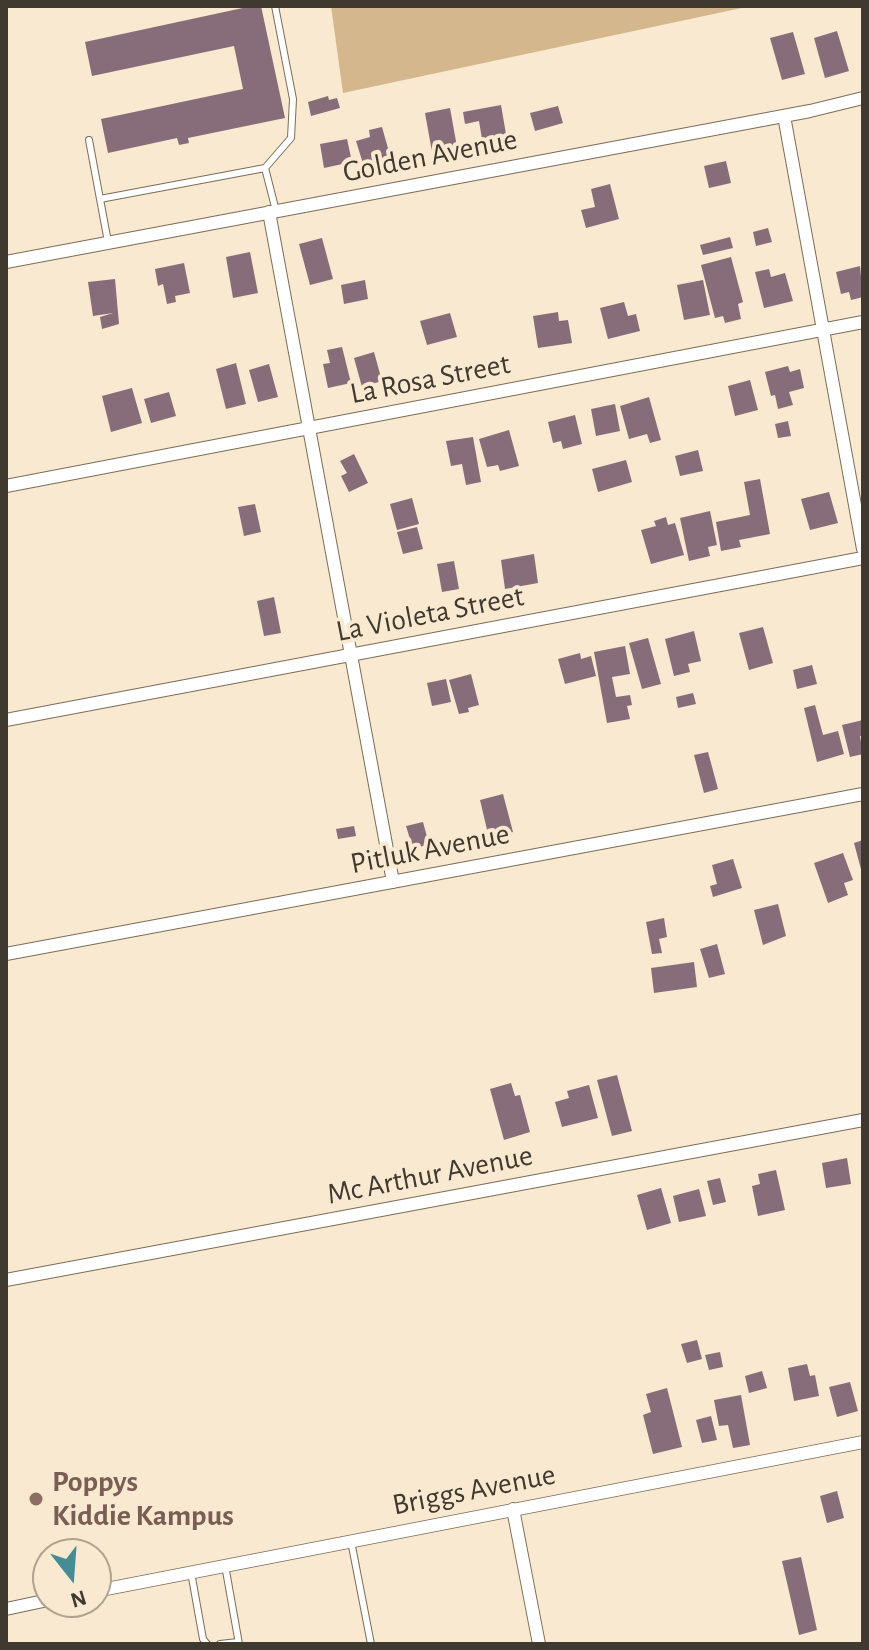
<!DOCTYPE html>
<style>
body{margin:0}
#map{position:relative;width:869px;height:1650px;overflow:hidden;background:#f9e9d0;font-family:"Alegreya Sans",sans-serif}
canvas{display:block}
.frame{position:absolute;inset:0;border:8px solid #3f3930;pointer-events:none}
.north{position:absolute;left:32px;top:1538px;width:80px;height:80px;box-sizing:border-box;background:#f9e9d0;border:2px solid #afa390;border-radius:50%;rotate:163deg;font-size:22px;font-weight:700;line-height:32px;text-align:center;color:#3f3930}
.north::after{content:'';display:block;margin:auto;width:28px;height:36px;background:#458d92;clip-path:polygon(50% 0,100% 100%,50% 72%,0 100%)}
</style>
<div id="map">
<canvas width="869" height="1650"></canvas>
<div class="frame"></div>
<div class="north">N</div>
</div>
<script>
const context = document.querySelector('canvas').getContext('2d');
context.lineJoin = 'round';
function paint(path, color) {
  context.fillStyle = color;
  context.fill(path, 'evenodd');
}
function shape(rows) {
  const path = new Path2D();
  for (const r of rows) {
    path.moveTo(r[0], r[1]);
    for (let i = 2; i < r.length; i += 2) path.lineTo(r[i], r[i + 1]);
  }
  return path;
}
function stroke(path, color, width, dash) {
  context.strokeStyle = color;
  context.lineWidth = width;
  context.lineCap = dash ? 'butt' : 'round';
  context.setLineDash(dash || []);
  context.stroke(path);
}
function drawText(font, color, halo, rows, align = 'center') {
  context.font = font + ' "Alegreya Sans",sans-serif';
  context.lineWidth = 8;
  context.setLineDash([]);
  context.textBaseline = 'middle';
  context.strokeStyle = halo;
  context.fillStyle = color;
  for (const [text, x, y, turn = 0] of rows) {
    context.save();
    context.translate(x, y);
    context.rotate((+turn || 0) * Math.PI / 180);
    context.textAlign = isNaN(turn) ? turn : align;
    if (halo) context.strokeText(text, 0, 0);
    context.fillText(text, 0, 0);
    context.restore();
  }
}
paint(shape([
 [331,6,751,6,343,93]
]), '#d4b78c');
paint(shape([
 [252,6,261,6,285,118,188,138,189,143,179,145,177,138,108,153,101,119,243,89,234,46,92,76,85,42],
 [837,31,849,71,825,78,814,38],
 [793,32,805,74,782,80,770,38],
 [328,96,329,100,337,98,340,108,311,116,308,102],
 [501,105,506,134,482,139,479,121,465,124,463,112],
 [558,106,563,123,535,131,530,113],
 [450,108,457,147,432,152,425,113],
 [382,127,391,159,364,167,356,141,370,137,369,130],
 [347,139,352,162,324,168,320,144],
 [726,161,731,183,709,188,704,166],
 [610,184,619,219,586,228,581,210,595,207,591,189],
 [768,228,772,242,756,246,753,232],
 [730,237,733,248,703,255,700,245],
 [322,238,333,279,310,285,299,244],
 [250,252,258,293,233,298,226,257],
 [731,257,743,302,738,304,741,319,725,323,723,316,715,318,701,265],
 [184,263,190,293,175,296,176,302,167,304,163,284,158,286,155,269],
 [860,266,863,297,851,300,849,292,841,294,836,272],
 [769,269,771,277,785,273,793,301,764,308,755,272],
 [115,279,119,324,102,329,100,317,113,313,93,316,88,282],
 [365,280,368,299,344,304,341,285],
 [703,280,710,315,684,320,677,285],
 [624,302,628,316,636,314,640,331,608,339,600,308],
 [558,312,559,321,568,320,572,343,538,348,533,316],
 [450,313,457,337,427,345,420,321],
 [342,347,351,383,328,388,323,364,330,363,327,350],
 [374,352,382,381,362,387,354,358],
 [236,363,246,404,226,409,216,369],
 [269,364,278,397,258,402,249,370],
 [788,366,790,372,800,369,804,388,789,392,793,405,778,409,775,395,771,396,765,372],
 [750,380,758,410,735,416,728,386],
 [132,388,142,423,111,432,102,396],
 [169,392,176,416,151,423,144,399],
 [649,397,661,440,650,443,647,434,629,439,620,406],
 [615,404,620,431,596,436,591,409],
 [575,415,582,444,563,449,561,441,553,443,548,422],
 [788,421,791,436,778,438,775,424],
 [509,430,519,466,500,471,498,465,487,467,479,439],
 [473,437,481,482,466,485,462,464,451,466,446,441],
 [698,450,703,471,680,476,675,456],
 [354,454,368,483,349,492,341,476,347,473,340,461],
 [626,460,632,482,598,492,592,469],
 [760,479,770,534,739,540,741,547,721,551,716,522,750,515,744,482],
 [829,492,838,523,810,530,801,499],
 [412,498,419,524,397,530,390,504],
 [255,504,261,532,244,536,238,507],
 [710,511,717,545,708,547,710,556,689,561,680,518],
 [666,517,668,525,675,523,684,555,651,564,641,530,656,526,654,521],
 [417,527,423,549,403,554,397,532],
 [534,554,538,583,505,589,501,560],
 [454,561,459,589,442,592,437,564],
 [274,597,281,633,264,636,257,601],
 [763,627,773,663,749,670,739,633],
 [694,631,701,661,688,664,690,672,674,676,665,639],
 [648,638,661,684,642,689,629,643],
 [625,646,630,674,612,677,616,697,630,695,632,705,627,706,630,719,607,723,594,652],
 [580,653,581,659,591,656,596,676,565,684,558,659],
 [812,665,817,684,797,689,793,670],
 [471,674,479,705,468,708,469,712,459,714,449,680],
 [446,679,451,702,432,706,427,683],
 [693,693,696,704,678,708,676,697],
 [815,705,823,735,838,731,844,754,817,762,804,708],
 [863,720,863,736,860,736,863,754,850,757,842,725],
 [708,752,718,789,704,793,694,755],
 [503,794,513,832,489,838,480,800],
 [423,822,429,844,413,849,406,826],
 [354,826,356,836,338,839,336,829],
 [863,840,863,873,862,873,854,843],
 [843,853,853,880,844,883,848,895,828,903,814,863],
 [733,859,742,888,713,897,710,886,717,884,712,865],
 [778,904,786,936,763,945,754,910],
 [664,918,667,937,659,939,662,953,652,954,646,922],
 [717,944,725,974,709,978,700,949],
 [694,962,697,987,654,993,651,968],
 [617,1075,632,1131,612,1136,597,1080],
 [511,1083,515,1096,520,1095,530,1132,504,1140,490,1089],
 [589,1085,598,1118,562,1127,555,1102,569,1098,567,1091],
 [847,1158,851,1184,826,1188,822,1163],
 [776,1170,785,1210,758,1216,752,1186,760,1184,758,1174],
 [720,1178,726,1202,713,1205,707,1181],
 [661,1188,671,1223,647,1230,637,1195],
 [699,1189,706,1216,679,1222,673,1196],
 [697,1340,702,1359,687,1363,681,1344],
 [720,1352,723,1367,709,1370,705,1355],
 [807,1364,810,1376,815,1375,819,1396,794,1401,788,1368],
 [762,1371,767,1388,749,1393,745,1376],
 [850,1382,858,1411,837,1417,829,1387],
 [667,1388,682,1447,653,1454,643,1415,651,1412,646,1394],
 [741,1395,750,1445,733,1448,728,1425,719,1426,714,1400],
 [711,1416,717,1440,702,1443,696,1420],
 [837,1491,844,1518,827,1523,820,1496],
 [801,1557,817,1630,799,1635,782,1561]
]), '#876d79');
const lane = shape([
 [89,140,100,199],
 [265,168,291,138,293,99,275,6],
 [108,242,100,199,265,168,276,211],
 [351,1541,371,1644],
 [225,1565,239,1644],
 [191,1572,203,1639,207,1644],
 [220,1644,238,1642]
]);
const street = shape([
 [784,116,863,549],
 [269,212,393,882],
 [6,262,810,111,863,98],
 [6,486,863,322],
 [6,720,863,558],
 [6,954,863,794],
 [6,1280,863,1120],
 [513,1509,539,1644],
 [96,1591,863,1442],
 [6,1609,48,1600]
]);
stroke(lane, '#7c6d58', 8);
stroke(street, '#7c6d58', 14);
stroke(lane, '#fff', 6);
stroke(street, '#fff', 12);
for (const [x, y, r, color] of [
 [36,1499,8,"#8d6e63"]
]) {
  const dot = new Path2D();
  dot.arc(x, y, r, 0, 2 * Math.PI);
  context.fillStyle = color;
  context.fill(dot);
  stroke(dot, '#f9e9d0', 3);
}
drawText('30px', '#3f3930', '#f9e9d0', [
 ["Golden Avenue",430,156,-11],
 ["La Rosa Street",430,379,-11],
 ["La Violeta Street",430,614,-11],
 ["Pitluk Avenue",430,849,-11],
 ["Mc Arthur Avenue",430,1175,-11],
 ["Briggs Avenue",474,1490,-11]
]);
drawText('bold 30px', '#785e54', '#f9e9d0', [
 ["Poppys",52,1482],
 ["Kiddie Kampus",52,1516]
], 'left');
</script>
